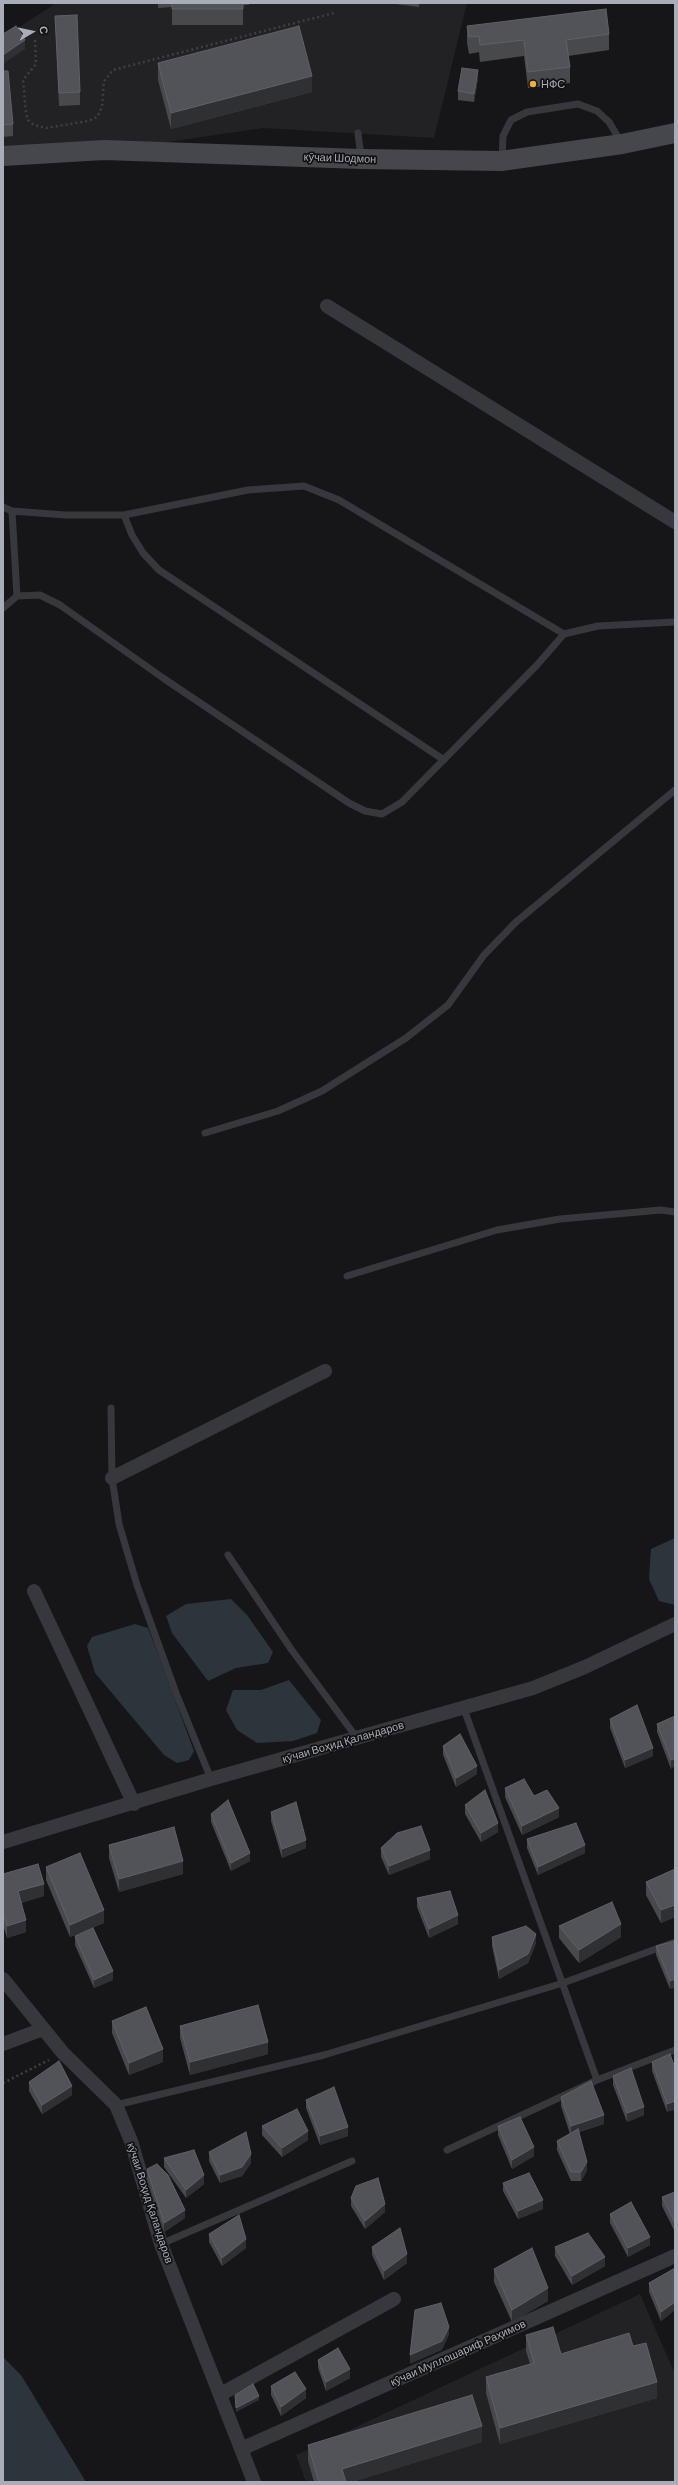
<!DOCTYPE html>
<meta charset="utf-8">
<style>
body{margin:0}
#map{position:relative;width:678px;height:2485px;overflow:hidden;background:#161618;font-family:Barlow,sans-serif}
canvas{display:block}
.frame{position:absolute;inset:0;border:4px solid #a8adb8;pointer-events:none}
.north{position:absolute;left:12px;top:12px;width:40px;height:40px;-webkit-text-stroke:3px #111113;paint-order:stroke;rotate:81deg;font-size:11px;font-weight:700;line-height:16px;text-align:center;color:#a8adb8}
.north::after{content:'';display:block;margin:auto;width:14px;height:18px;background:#a8adb8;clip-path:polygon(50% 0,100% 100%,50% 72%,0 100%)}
</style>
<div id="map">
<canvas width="678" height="2485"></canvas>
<div class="frame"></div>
<div class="north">С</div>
</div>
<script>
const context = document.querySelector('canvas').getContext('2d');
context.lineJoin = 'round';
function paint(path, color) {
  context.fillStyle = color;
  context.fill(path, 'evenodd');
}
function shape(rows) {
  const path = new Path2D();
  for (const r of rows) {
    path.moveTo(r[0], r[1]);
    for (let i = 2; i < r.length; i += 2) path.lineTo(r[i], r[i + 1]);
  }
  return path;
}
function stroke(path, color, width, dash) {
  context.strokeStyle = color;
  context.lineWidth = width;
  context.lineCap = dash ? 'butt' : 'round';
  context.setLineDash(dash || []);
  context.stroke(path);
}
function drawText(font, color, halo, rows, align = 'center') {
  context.font = font + ' Barlow,sans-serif';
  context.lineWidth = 3.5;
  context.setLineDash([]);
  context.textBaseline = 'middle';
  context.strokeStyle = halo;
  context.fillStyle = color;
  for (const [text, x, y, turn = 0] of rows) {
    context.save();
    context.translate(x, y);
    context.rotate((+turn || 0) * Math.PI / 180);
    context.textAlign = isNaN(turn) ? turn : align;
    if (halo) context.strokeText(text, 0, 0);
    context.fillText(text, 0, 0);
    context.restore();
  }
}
paint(shape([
 [56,3,467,3,434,138,263,128,147,145,3,151,3,38],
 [640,2294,675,2374,675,2482,306,2482,296,2455]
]), '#222225');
paint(shape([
 [675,1538,675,1605,659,1601,649,1579,651,1549],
 [231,1599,247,1615,273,1652,268,1663,236,1668,208,1681,172,1633,166,1616,186,1604],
 [135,1624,148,1628,157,1651,194,1751,189,1760,177,1763,164,1755,95,1673,87,1646,92,1637],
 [289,1680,321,1720,317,1733,293,1741,257,1743,237,1730,226,1710,233,1690,261,1690],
 [3,2357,21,2375,86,2482,3,2482]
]), '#2c353c');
stroke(shape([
 [35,40,36,64,23,80,26,113,28,120,34,125,46,128,88,121,97,117,102,107,104,81,113,70,334,13],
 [3,2083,49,2060]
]), '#3d3f44', 2.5, [2, 3]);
stroke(shape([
 [358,133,361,157],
 [502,160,503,136,511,120,527,112,578,104,597,111,609,122,621,142],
 [3,507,12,511,65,515,124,515,248,490,304,486,339,500,564,634],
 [12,511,17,596],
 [124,515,132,535,143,553,159,570,444,760],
 [3,608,17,596,40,595,60,605,163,678,349,803,365,811,382,814,402,802,537,665,564,634,598,626,675,622],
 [205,1133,278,1111,322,1091,406,1038,448,1005,484,955,516,922,675,790],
 [347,1276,497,1230,560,1219,661,1210,675,1212],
 [111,1408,112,1478,119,1524,137,1585,176,1693,211,1779],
 [228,1555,291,1649,357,1738],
 [464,1709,597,2080],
 [116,2105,324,2055,563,1983,675,1942],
 [447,2150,597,2080,675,2050],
 [161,2244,352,2161]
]), '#37383d', 7);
stroke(shape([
 [327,306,675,522],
 [112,1478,325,1371],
 [34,1591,134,1804],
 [3,1842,211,1779,533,1688,585,1667,675,1624],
 [3,1979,63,2053,116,2105,131,2141,161,2244,254,2482],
 [3,2044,43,2029],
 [221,2394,394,2299],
 [241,2449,675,2256]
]), '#37383d', 14);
stroke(shape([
 [3,156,104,150,361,159,501,161,622,144,675,133]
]), '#45474d', 20);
paint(shape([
 [158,3,249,3,249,5,243,5,243,25,172,25,172,7,158,8],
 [388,3,419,3,419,7],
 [55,16,80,92,80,105,59,106],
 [467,26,609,34,609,50,568,56,570,67,570,83,528,88,524,56,480,62,479,52,469,54,467,43],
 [158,63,312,92,171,129,158,80],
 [3,71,13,124,13,136,3,137],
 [478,79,474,102,458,100,458,91],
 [675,1716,671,1769,657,1732,657,1724],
 [610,1719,653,1756,625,1768,610,1728],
 [443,1746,477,1774,456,1787,443,1755],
 [505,1788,534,1796,559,1817,522,1835,505,1797],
 [465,1805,498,1832,481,1842,465,1814],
 [271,1812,306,1848,282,1858,271,1821],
 [211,1814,250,1861,231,1871,211,1822],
 [527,1839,585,1853,538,1875,527,1848],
 [109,1845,183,1874,119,1892,109,1858],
 [381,1848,430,1859,389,1875,381,1857],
 [46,1867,104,1923,70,1937,46,1880],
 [675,1869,675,1917,661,1923,646,1895,646,1882],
 [3,1874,44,1896,21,1903,26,1932,7,1938,3,1925],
 [417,1898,458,1924,429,1938,417,1907],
 [559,1926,621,1937,579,1963,559,1938],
 [75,1936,113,1980,94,1988,75,1945],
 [492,1937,536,1943,528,1963,499,1979,492,1946],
 [675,1941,670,1989,656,1955,656,1946],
 [112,2021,163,2062,129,2075,112,2033],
 [180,2026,268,2054,190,2075,180,2038],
 [670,2054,667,2112,652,2071,652,2062],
 [613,2076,644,2115,627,2122,613,2085],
 [29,2082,72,2095,42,2114,29,2091],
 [561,2097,604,2124,579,2132,587,2171,581,2181,571,2181,557,2150,557,2141,570,2134,561,2106],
 [306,2100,348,2136,320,2145,306,2108],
 [262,2126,308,2140,282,2157,262,2135],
 [498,2126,534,2156,512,2169,498,2135],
 [209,2152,251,2163,242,2176,220,2183,209,2161],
 [164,2158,204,2184,186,2198,164,2167],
 [147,2169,185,2218,164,2232,147,2178],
 [503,2183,543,2209,518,2219,503,2191],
 [675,2192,675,2232,662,2206,662,2197],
 [351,2198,385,2212,365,2229,351,2206],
 [610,2214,650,2245,628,2257,610,2223],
 [209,2234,246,2248,222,2266,209,2242],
 [372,2247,407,2263,384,2280,372,2255],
 [555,2247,605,2266,572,2285,555,2256],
 [675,2268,675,2310,661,2321,649,2292,649,2283],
 [494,2269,548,2301,512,2322,494,2282],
 [526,2335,561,2354,633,2346,657,2398,500,2444,486,2393,486,2377,530,2364,526,2351],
 [318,2360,350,2378,326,2391,318,2368],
 [271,2386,306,2398,281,2416,271,2395],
 [482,2442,352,2482,314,2482,308,2461,308,2445]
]), '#47494d');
paint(shape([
 [25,40,25,49,3,64,3,55],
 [478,70,478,79,474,102,474,94],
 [312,76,312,92,171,129,171,113],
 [653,1748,653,1756,625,1768,625,1760],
 [675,1758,675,1766,671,1769,671,1760],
 [477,1766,477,1774,456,1787,456,1778],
 [559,1808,559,1817,522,1835,522,1826],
 [498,1823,498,1832,481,1842,481,1833],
 [306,1840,306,1848,282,1858,282,1849],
 [585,1845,585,1853,538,1875,538,1867],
 [430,1850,430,1859,389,1875,389,1866],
 [250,1853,250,1861,231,1871,231,1863],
 [183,1861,183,1874,119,1892,119,1879],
 [44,1884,44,1896,18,1904,18,1891],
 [675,1905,675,1917,661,1923,661,1910],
 [104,1910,104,1923,70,1937,70,1925],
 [458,1915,458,1924,429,1938,429,1929],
 [26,1920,26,1932,7,1938,7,1926],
 [621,1924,621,1937,579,1963,579,1950],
 [536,1934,536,1943,528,1963,499,1979,499,1970],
 [113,1971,113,1980,94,1988,94,1980],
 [675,1979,675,1988,670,1989,670,1981],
 [268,2042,268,2054,190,2075,190,2062],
 [163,2049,163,2062,129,2075,129,2063],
 [72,2086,72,2095,42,2114,42,2105],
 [675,2101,675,2110,667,2112,667,2104],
 [644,2107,644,2115,627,2122,627,2113],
 [604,2115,604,2124,571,2134,571,2126],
 [348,2127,348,2136,320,2145,320,2136],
 [308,2131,308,2140,282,2157,282,2148],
 [534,2147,534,2156,512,2169,512,2160],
 [251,2154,251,2163,242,2176,220,2183,220,2175],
 [587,2162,587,2171,581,2181,581,2172],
 [204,2175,204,2184,186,2198,186,2190],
 [543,2200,543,2209,518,2219,518,2211],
 [385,2204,385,2212,365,2229,365,2221],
 [185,2210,185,2218,164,2232,164,2223],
 [650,2237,650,2245,628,2257,628,2248],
 [246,2239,246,2248,222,2266,222,2258],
 [407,2254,407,2263,384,2280,384,2271],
 [605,2257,605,2266,572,2285,572,2276],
 [548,2288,548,2301,512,2322,512,2310],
 [675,2302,675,2310,661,2321,661,2312],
 [449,2327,449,2335,442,2350,410,2364,410,2355],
 [350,2369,350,2378,326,2391,326,2382],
 [657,2382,657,2398,500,2444,500,2428],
 [306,2389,306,2398,281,2416,281,2407],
 [259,2396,259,2400,236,2412,236,2408],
 [482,2426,482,2442,352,2482,342,2482,342,2469]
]), '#2f3033');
const building = shape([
 [172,3,243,3,243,9,172,9,172,3],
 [606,9,609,34,566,40,570,67,528,72,524,40,480,45,479,36,469,37,467,26,606,9],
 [77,15,80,92,59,93,55,16,77,15],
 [16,26,25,40,3,55,3,34,16,26],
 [299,26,312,76,171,113,158,63,299,26],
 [462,68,478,70,474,94,458,91,462,68],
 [3,71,8,71,13,124,3,125,3,71],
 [637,1705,653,1748,625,1760,610,1719,637,1705],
 [675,1716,675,1758,671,1760,657,1724,675,1716],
 [460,1734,477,1766,456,1778,443,1746,460,1734],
 [524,1779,534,1796,547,1790,559,1808,522,1826,505,1788,524,1779],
 [485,1790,498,1823,481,1833,465,1805,485,1790],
 [228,1800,250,1853,231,1863,211,1814,228,1800],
 [296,1802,306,1840,282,1849,271,1812,296,1802],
 [576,1823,585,1845,538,1867,527,1839,576,1823],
 [421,1826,430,1850,389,1866,381,1848,397,1833,421,1826],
 [174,1827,183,1861,119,1879,109,1845,174,1827],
 [80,1853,104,1910,70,1925,46,1867,80,1853],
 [38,1864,44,1884,18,1891,26,1920,7,1926,3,1912,3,1874,38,1864],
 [675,1869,675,1905,661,1910,646,1882,675,1869],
 [450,1891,458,1915,429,1929,417,1898,450,1891],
 [612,1902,621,1924,579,1950,559,1926,612,1902],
 [526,1926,536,1934,528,1954,499,1970,492,1937,526,1926],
 [93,1928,113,1971,94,1980,75,1936,93,1928],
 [675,1941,675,1979,670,1981,656,1946,675,1941],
 [258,2005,268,2042,190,2062,180,2026,258,2005],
 [146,2007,163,2049,129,2063,112,2021,146,2007],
 [670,2054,675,2068,675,2101,667,2104,652,2062,670,2054],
 [59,2061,72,2086,42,2105,29,2082,59,2061],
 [631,2068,644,2107,627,2113,613,2076,631,2068],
 [591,2081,604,2115,571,2126,561,2097,591,2081],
 [334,2087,348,2127,320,2136,306,2100,334,2087],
 [297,2109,308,2131,282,2148,262,2126,297,2109],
 [520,2117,534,2147,512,2160,498,2126,520,2117],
 [578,2129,587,2162,581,2172,571,2172,557,2141,578,2129],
 [246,2132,251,2154,242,2167,220,2175,209,2152,246,2132],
 [194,2150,204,2175,186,2190,164,2158,194,2150],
 [157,2164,168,2175,185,2210,164,2223,147,2169,157,2164],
 [529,2173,543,2200,518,2211,503,2183,529,2173],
 [378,2178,385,2204,365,2221,351,2198,356,2186,378,2178],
 [675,2192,675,2223,662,2197,675,2192],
 [631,2202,650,2237,628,2248,610,2214,631,2202],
 [239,2215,246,2239,222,2258,209,2234,239,2215],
 [400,2228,407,2254,384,2271,372,2247,400,2228],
 [588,2233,605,2257,572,2276,555,2247,588,2233],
 [532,2248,548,2288,512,2310,494,2269,532,2248],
 [675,2268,675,2302,661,2312,649,2283,675,2268],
 [441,2303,449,2327,442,2341,410,2355,415,2310,441,2303],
 [553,2327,561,2354,629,2333,633,2346,646,2343,657,2382,500,2428,486,2377,534,2363,526,2335,553,2327],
 [338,2348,350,2369,326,2382,318,2360,338,2348],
 [295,2372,306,2389,281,2407,271,2386,295,2372],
 [253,2384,259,2396,236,2408,235,2395,253,2384],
 [472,2395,482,2426,342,2469,346,2482,319,2482,308,2445,472,2395]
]);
paint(building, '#525359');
stroke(building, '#5f6168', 1);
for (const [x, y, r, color] of [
 [533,84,4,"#f2b134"]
]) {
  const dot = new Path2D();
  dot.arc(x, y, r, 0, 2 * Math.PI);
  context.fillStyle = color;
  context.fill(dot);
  stroke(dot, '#111113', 1.5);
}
drawText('11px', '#a8adb8', '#111113', [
 ["НФС",541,84]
], 'left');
drawText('11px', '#a8adb8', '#111113', [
 ["кӯчаи Шодмон",340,158,2],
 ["кӯчаи Воҳид Қаландаров",343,1742,-16],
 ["кӯчаи Воҳид Қаландаров",150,2203,72],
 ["кӯчаи Муллошариф Раҳимов",458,2353,-24]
]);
</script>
